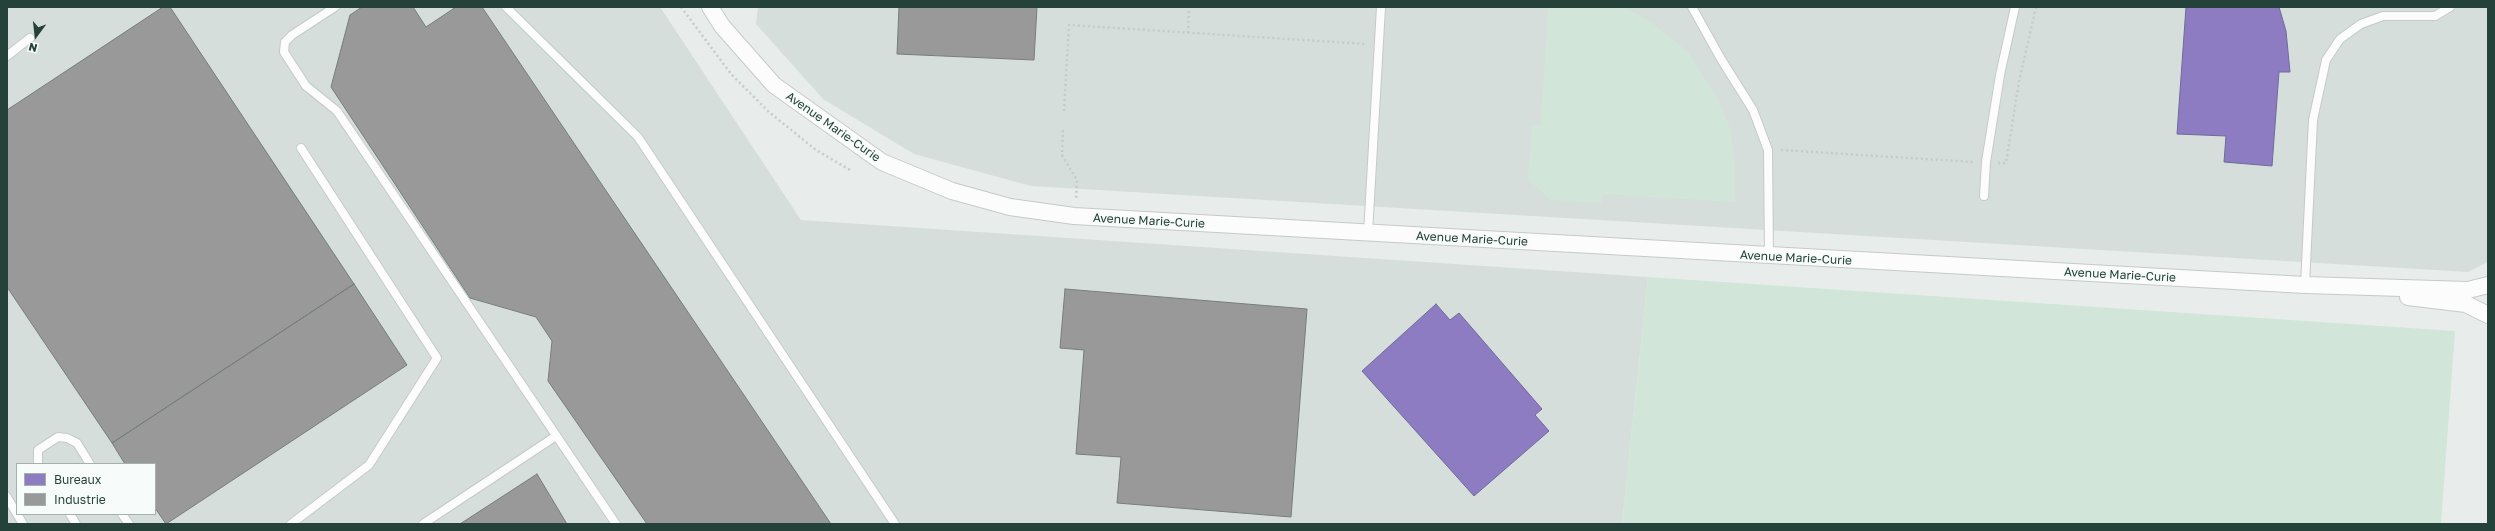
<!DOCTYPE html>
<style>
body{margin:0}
#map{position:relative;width:2495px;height:531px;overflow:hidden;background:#e8edeb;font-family:"Golos Text",sans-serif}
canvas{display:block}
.frame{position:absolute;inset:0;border:8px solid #24423a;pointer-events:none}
.legend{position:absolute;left:16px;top:463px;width:140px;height:52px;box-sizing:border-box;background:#f7fbf9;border:1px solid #a3b1ad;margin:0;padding:5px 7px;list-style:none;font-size:12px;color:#24423a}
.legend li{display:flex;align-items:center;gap:8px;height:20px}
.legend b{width:20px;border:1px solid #a3b1ad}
.north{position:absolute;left:16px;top:16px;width:40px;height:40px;-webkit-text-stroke:3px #f7fbf9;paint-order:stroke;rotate:195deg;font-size:11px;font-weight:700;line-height:16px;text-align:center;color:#24423a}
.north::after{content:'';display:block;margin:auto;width:14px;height:18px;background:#24423a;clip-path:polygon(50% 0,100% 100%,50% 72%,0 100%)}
</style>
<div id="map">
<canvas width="2495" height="531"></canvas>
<div class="frame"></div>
<ul class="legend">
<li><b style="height:11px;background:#8e7cc3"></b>Bureaux</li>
<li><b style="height:11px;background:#999"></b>Industrie</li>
</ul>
<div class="north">N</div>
</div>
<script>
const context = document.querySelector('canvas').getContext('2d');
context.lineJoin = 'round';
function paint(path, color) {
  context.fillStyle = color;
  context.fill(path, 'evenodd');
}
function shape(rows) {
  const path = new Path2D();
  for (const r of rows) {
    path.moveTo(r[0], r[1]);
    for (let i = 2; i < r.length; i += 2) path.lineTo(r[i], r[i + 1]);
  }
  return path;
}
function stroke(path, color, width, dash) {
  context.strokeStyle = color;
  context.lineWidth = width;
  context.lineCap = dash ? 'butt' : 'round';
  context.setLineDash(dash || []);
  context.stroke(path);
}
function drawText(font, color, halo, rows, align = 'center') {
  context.font = font + ' "Golos Text",sans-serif';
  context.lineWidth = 4;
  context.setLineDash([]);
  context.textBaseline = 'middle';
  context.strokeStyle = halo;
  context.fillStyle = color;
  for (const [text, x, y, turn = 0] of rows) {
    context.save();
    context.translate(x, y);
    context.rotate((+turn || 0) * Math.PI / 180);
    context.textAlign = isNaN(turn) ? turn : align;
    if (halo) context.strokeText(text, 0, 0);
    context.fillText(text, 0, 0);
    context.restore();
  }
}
paint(shape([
 [7,7,660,7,801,220,1648,277,1622,524,7,524],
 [17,464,155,464,155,514,17,514],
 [758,7,2488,7,2488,262,2468,272,1031,186,914,154,823,99,756,24]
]), '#d6dedb');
paint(shape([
 [1548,7,1624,7,1648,20,1688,52,1718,99,1729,126,1735,161,1735,202,1602,194,1601,203,1550,200,1528,179,1532,125,1541,125],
 [1648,277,2455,331,2441,524,1622,524]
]), '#d1e6d8');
const offices = shape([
 [2186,7,2279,7,2286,31,2290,72,2279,72,2272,166,2224,162,2226,136,2177,134,2186,7],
 [1436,304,1450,320,1459,313,1542,409,1535,415,1549,431,1474,496,1362,371,1436,304]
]);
paint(offices, '#8e7cc3');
stroke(offices, '#6e6b9a', 1);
const industry = shape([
 [163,7,170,7,354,284,112,443,7,287,7,110,163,7],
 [362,7,413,7,426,27,456,7,482,7,831,524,647,524,548,381,552,341,536,317,470,298,331,87,350,15,362,7],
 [899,7,1037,7,1034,60,897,54,899,7],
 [354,284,407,365,166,524,155,508,155,464,125,464,112,443,354,284],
 [1065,289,1307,309,1291,517,1117,503,1121,457,1076,454,1084,350,1060,348,1065,289],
 [537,474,567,524,460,524,537,474]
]);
paint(industry, '#999');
stroke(industry, '#767f7c', 1);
const lane = shape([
 [335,7,292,35,285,42,284,52,306,86,337,111,616,524],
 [506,7,638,137,895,524],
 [1692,7,1721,59,1753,110,1768,150,1769,256],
 [7,56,30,38],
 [1984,196,1986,162,2000,75,2015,7],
 [1368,233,1381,7],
 [2305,285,2313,120,2326,60,2340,39,2361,24,2383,16,2435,16,2450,7],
 [38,464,38,450,58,437,67,438,77,443,90,464],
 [7,497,17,514],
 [17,514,23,524],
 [70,514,76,524],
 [122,514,129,524],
 [291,524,369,465,437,358,301,148],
 [423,524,556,436]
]);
const street = shape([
 [710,7,722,26,774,85,882,162,952,191,1010,207,1074,216,2305,285,2468,290,2488,285],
 [2408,297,2466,304,2488,315]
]);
stroke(lane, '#c5cac8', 10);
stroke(street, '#c5cac8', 18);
stroke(shape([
 [681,7,731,74,769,112,816,150,850,170],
 [1188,33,1189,7],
 [1064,111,1069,25,1366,44],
 [1063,130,1062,155,1077,180,1076,200],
 [1781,150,1973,162],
 [1998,163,2006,163,2019,81,2036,7]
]), '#c3ccca', 2.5, [2, 3]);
stroke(lane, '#fcfcfc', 8);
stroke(street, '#fcfcfc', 16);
drawText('12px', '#24423a', '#f7fbf9', [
 ["Avenue Marie-Curie",833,127,35],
 ["Avenue Marie-Curie",1149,221,3],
 ["Avenue Marie-Curie",1472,239,3],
 ["Avenue Marie-Curie",1796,258,3],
 ["Avenue Marie-Curie",2120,275,3]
]);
</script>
